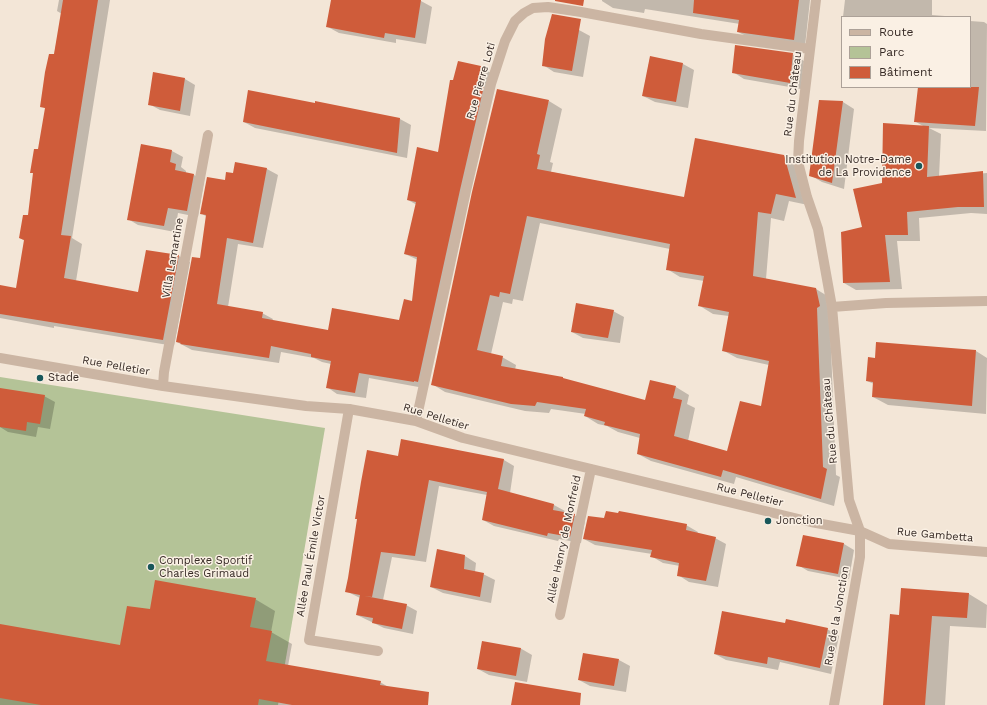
<!DOCTYPE html>
<meta charset="utf-8">
<style>
body{margin:0}
#map{position:relative;width:987px;height:705px;overflow:hidden;background:#f3e6d7;font-family:"Work Sans",sans-serif}
canvas{display:block}
.legend{position:absolute;left:841px;top:16px;width:130px;height:72px;box-sizing:border-box;background:#faf0e4;border:1px solid #aca198;margin:0;padding:5px 7px;list-style:none;font-size:12px;color:#362a25}
.legend li{display:flex;align-items:center;gap:8px;height:20px}
.legend b{width:20px;border:1px solid #aca198}
</style>
<div id="map">
<canvas width="987" height="705"></canvas>
<ul class="legend">
<li><b style="height:5px;background:#cbb5a3"></b>Route</li>
<li><b style="height:11px;background:#b4c397"></b>Parc</li>
<li><b style="height:11px;background:#cf5c3a"></b>Bâtiment</li>
</ul>
</div>
<script>
const context = document.querySelector('canvas').getContext('2d');
context.lineJoin = 'round';
function paint(path, color) {
  context.fillStyle = color;
  context.fill(path, 'evenodd');
}
function shape(rows) {
  const path = new Path2D();
  for (const r of rows) {
    path.moveTo(r[0], r[1]);
    for (let i = 2; i < r.length; i += 2) path.lineTo(r[i], r[i + 1]);
  }
  return path;
}
function stroke(path, color, width, dash) {
  context.strokeStyle = color;
  context.lineWidth = width;
  context.lineCap = dash ? 'butt' : 'round';
  context.setLineDash(dash || []);
  context.stroke(path);
}
function drawText(font, color, halo, rows, align = 'center') {
  context.font = font + ' "Work Sans",sans-serif';
  context.lineWidth = 3;
  context.setLineDash([]);
  context.textBaseline = 'middle';
  context.strokeStyle = halo;
  context.fillStyle = color;
  for (const [text, x, y, turn = 0] of rows) {
    context.save();
    context.translate(x, y);
    context.rotate((+turn || 0) * Math.PI / 180);
    context.textAlign = isNaN(turn) ? turn : align;
    if (halo) context.strokeText(text, 0, 0);
    context.fillText(text, 0, 0);
    context.restore();
  }
}
paint(shape([
 [0,377,325,428,278,705,0,705]
]), '#b4c397');
paint(shape([
 [59,0,110,0,72,238,82,244,76,281,139,293,179,256,190,262,174,346,54,326,54,328,0,318,0,286,17,289,25,241,20,238,29,216,34,174,31,172,39,150,46,109,42,106,54,55,62,14,57,11],
 [332,0,421,1,432,7,426,44,396,39,396,43,339,33,328,27],
 [602,0,810,0,805,46,750,38,738,32,740,24,645,9,644,13,613,8,602,1],
 [845,0,932,0,932,15,945,16,947,17,843,17],
 [970,21,984,22,987,24,986,131,929,128,941,134,939,177,987,173,987,214,971,213,919,218,920,241,897,241,902,289,856,290,844,283,863,228,883,184,925,127,916,122,919,87,970,87],
 [579,30,590,36,583,77,554,72,543,65],
 [792,54,804,61,801,89,744,79,733,72],
 [650,58,683,64,694,70,688,108,655,102,643,96],
 [480,67,491,73,424,388,369,378,366,398,337,394,327,387,331,364,322,362,314,358,281,352,279,363,192,350,177,342,201,260,207,217,201,213,226,181,234,174,236,163,267,169,278,175,263,248,238,244,228,307,262,313,273,319,272,321,329,331,400,321,413,302,418,260,405,254,417,205,408,200,439,153],
 [154,73,185,79,195,85,190,116,160,110,149,104],
 [549,101,562,109,550,162,553,163,551,172,685,198,784,156,798,164,808,205,789,201,784,221,771,218,766,279,816,289,829,297,836,475,840,477,834,506,736,477,734,484,651,461,638,454,640,438,618,432,607,426,598,424,585,416,586,414,551,409,549,413,525,411,445,392,432,384],
 [540,223,670,249,667,269,680,277,704,281,700,306,713,314,729,316,724,351,737,358,769,365,762,407,727,452,688,441,695,408,687,404,689,395,676,387,646,401,515,370,516,365,502,357,491,354,503,302,512,304,513,299,523,301],
 [820,101,843,102,854,109,844,189,822,182,810,175],
 [400,119,411,125,407,158,255,128,244,122],
 [141,145,172,151,183,157,181,167,186,171,186,173,194,175,204,181,198,217,178,213,175,232,138,225,128,219],
 [613,311,624,317,620,343,583,338,572,332],
 [976,351,987,358,986,414,888,405,873,397,874,384,867,381],
 [0,389,44,396,55,402,50,429,38,427,36,437,8,432,0,427],
 [399,458,504,460,514,466,510,493,554,505,565,511,564,513,574,515,585,521,581,543,559,539,558,541,494,526,483,520,487,495,439,486,426,562,392,557,383,600,406,605,417,611,413,634,384,628,357,615,360,598,346,591],
 [686,525,698,532,697,534,715,538,726,544,718,587,689,582,678,575,680,566,663,563,651,556,652,554,595,545,584,539],
 [804,536,844,544,854,550,849,579,808,571,798,565],
 [465,556,476,563,475,572,483,574,495,580,491,603,443,593,431,587],
 [969,594,987,605,986,628,950,626,945,705,884,705,900,616],
 [255,599,275,611,271,632,292,644,288,666,380,682,390,688,411,705,0,705,0,625,121,646,151,610],
 [786,625,827,629,839,636,831,674,780,662,778,670,726,660,715,654],
 [520,648,532,655,527,682,489,675,478,669],
 [619,660,630,666,626,692,590,686,579,680]
]), '#0003');
paint(shape([
 [63,0,98,0,61,235,71,236,64,278,138,292,146,250,179,255,163,340,0,314,0,285,16,288,24,240,19,238,23,215,28,215,33,173,30,173,34,149,38,149,45,108,40,107,45,72,49,54,54,54],
 [331,0,421,0,415,38,385,33,384,38,326,27],
 [555,0,584,0,583,6,555,1],
 [694,0,799,0,794,40,737,32,739,20,693,13],
 [552,14,581,19,572,71,542,66,545,39],
 [735,45,793,53,790,83,732,73],
 [650,56,683,63,676,102,642,96],
 [458,61,481,66,478,84,484,86,460,190,418,382,414,381,414,382,359,373,355,393,326,388,331,361,311,357,311,354,271,346,269,358,180,344,181,343,176,342,192,257,200,258,206,215,200,214,207,177,225,180,226,172,233,173,235,162,267,168,253,243,227,238,217,304,263,312,262,318,328,330,332,308,399,320,404,299,412,301,417,257,404,254,416,202,407,200,417,147,438,152,450,80,453,80],
 [153,72,185,78,180,111,148,105],
 [918,87,979,87,975,126,914,122],
 [497,89,549,100,537,154,540,155,537,169,684,197,695,138,784,155,796,198,776,194,771,214,758,212,753,276,816,288,820,306,817,308,823,467,827,469,821,499,723,470,721,477,637,454,640,434,604,425,605,422,584,416,586,409,537,402,535,406,511,404,431,385,472,192],
 [527,216,670,244,666,270,704,276,698,306,729,312,722,351,769,361,761,406,740,401,727,451,674,436,682,400,673,398,676,386,650,380,645,400,563,378,563,377,501,366,503,356,477,350,490,295,499,297,500,292,510,294],
 [248,90,315,103,315,101,400,118,397,153,243,122],
 [819,100,843,101,832,183,809,176],
 [883,123,929,126,927,177,983,171,984,207,958,207,907,212,908,235,885,235,890,282,843,283,841,232,862,227,853,189,882,183],
 [141,144,172,150,170,162,176,164,175,170,194,174,187,211,168,208,164,226,127,220],
 [576,303,614,310,608,338,571,332],
 [876,342,976,350,972,406,872,397,873,382,866,381,868,357,875,358],
 [0,388,45,395,40,424,27,422,26,431,0,427],
 [401,439,504,459,498,489,554,504,553,510,575,514,570,537,548,533,547,536,482,520,487,492,429,480,415,556,381,552,372,597,365,596,407,604,402,629,372,623,373,618,356,615,360,595,345,592,348,578,357,519,355,519,361,482,367,450,398,456],
 [606,511,618,513,619,511,630,513,687,524,686,530,716,537,706,581,677,576,679,563,650,557,652,550,583,539,588,516,604,518],
 [803,535,844,543,838,574,796,566],
 [437,549,465,555,464,569,484,573,480,597,430,587],
 [155,580,256,598,250,627,272,631,266,661,381,681,380,685,429,692,428,705,292,705,259,699,258,705,41,705,0,698,0,624,120,645,127,606,150,609],
 [901,588,969,593,967,618,932,616,925,705,883,705,890,614,899,615],
 [722,611,785,623,786,619,828,628,820,668,768,657,767,664,714,654],
 [482,641,521,648,516,676,477,669],
 [583,653,619,659,614,686,578,680],
 [515,682,581,693,580,705,511,705]
]), '#cf5c3a');
stroke(shape([
 [349,409,309,640,378,651]
]), '#cbb5a3', 10);
stroke(shape([
 [816,0,799,141,798,162,807,197,818,229,832,307,849,500,860,531,860,557,834,705],
 [832,307,886,303,987,301],
 [0,358,163,386,306,406,349,409,416,421,463,438,811,522,860,531,889,544,987,552],
 [163,386,164,372,208,135],
 [416,421,466,191,491,84,505,41,515,21,524,13,533,8,548,7,581,12,701,34,810,49],
 [560,615,591,469]
]), '#cbb5a3', 10);
for (const [x, y, r, color] of [
 [919,166,4,"#18575a"],
 [40,378,4,"#18575a"],
 [768,521,4,"#18575a"],
 [151,567,4,"#18575a"]
]) {
  const dot = new Path2D();
  dot.arc(x, y, r, 0, 2 * Math.PI);
  context.fillStyle = color;
  context.fill(dot);
  stroke(dot, '#faf0e4', 1.5);
}
drawText('11px', '#362a25', '#faf0e4', [
 ["Rue Pierre Loti",481,81,-74],
 ["Rue du Château",793,94,-83],
 ["Villa Lamartine",173,258,-80],
 ["Rue Pelletier",116,366,10],
 ["Rue Pelletier",436,417,17],
 ["Rue du Château",830,421,-95],
 ["Rue Pelletier",750,495,14],
 ["Rue Gambetta",935,535,5],
 ["Allée Henry de Monfreid",564,539,-78],
 ["Allée Paul Émile Victor",311,556,-80],
 ["Rue de la Jonction",837,616,-80]
]);
drawText('11px', '#362a25', '#faf0e4', [
 ["Institution Notre-Dame",911,160,"right"],
 ["de La Providence",911,173,"right"],
 ["Stade",48,378],
 ["Jonction",776,521],
 ["Complexe Sportif",159,561],
 ["Charles Grimaud",159,574]
], 'left');
</script>
